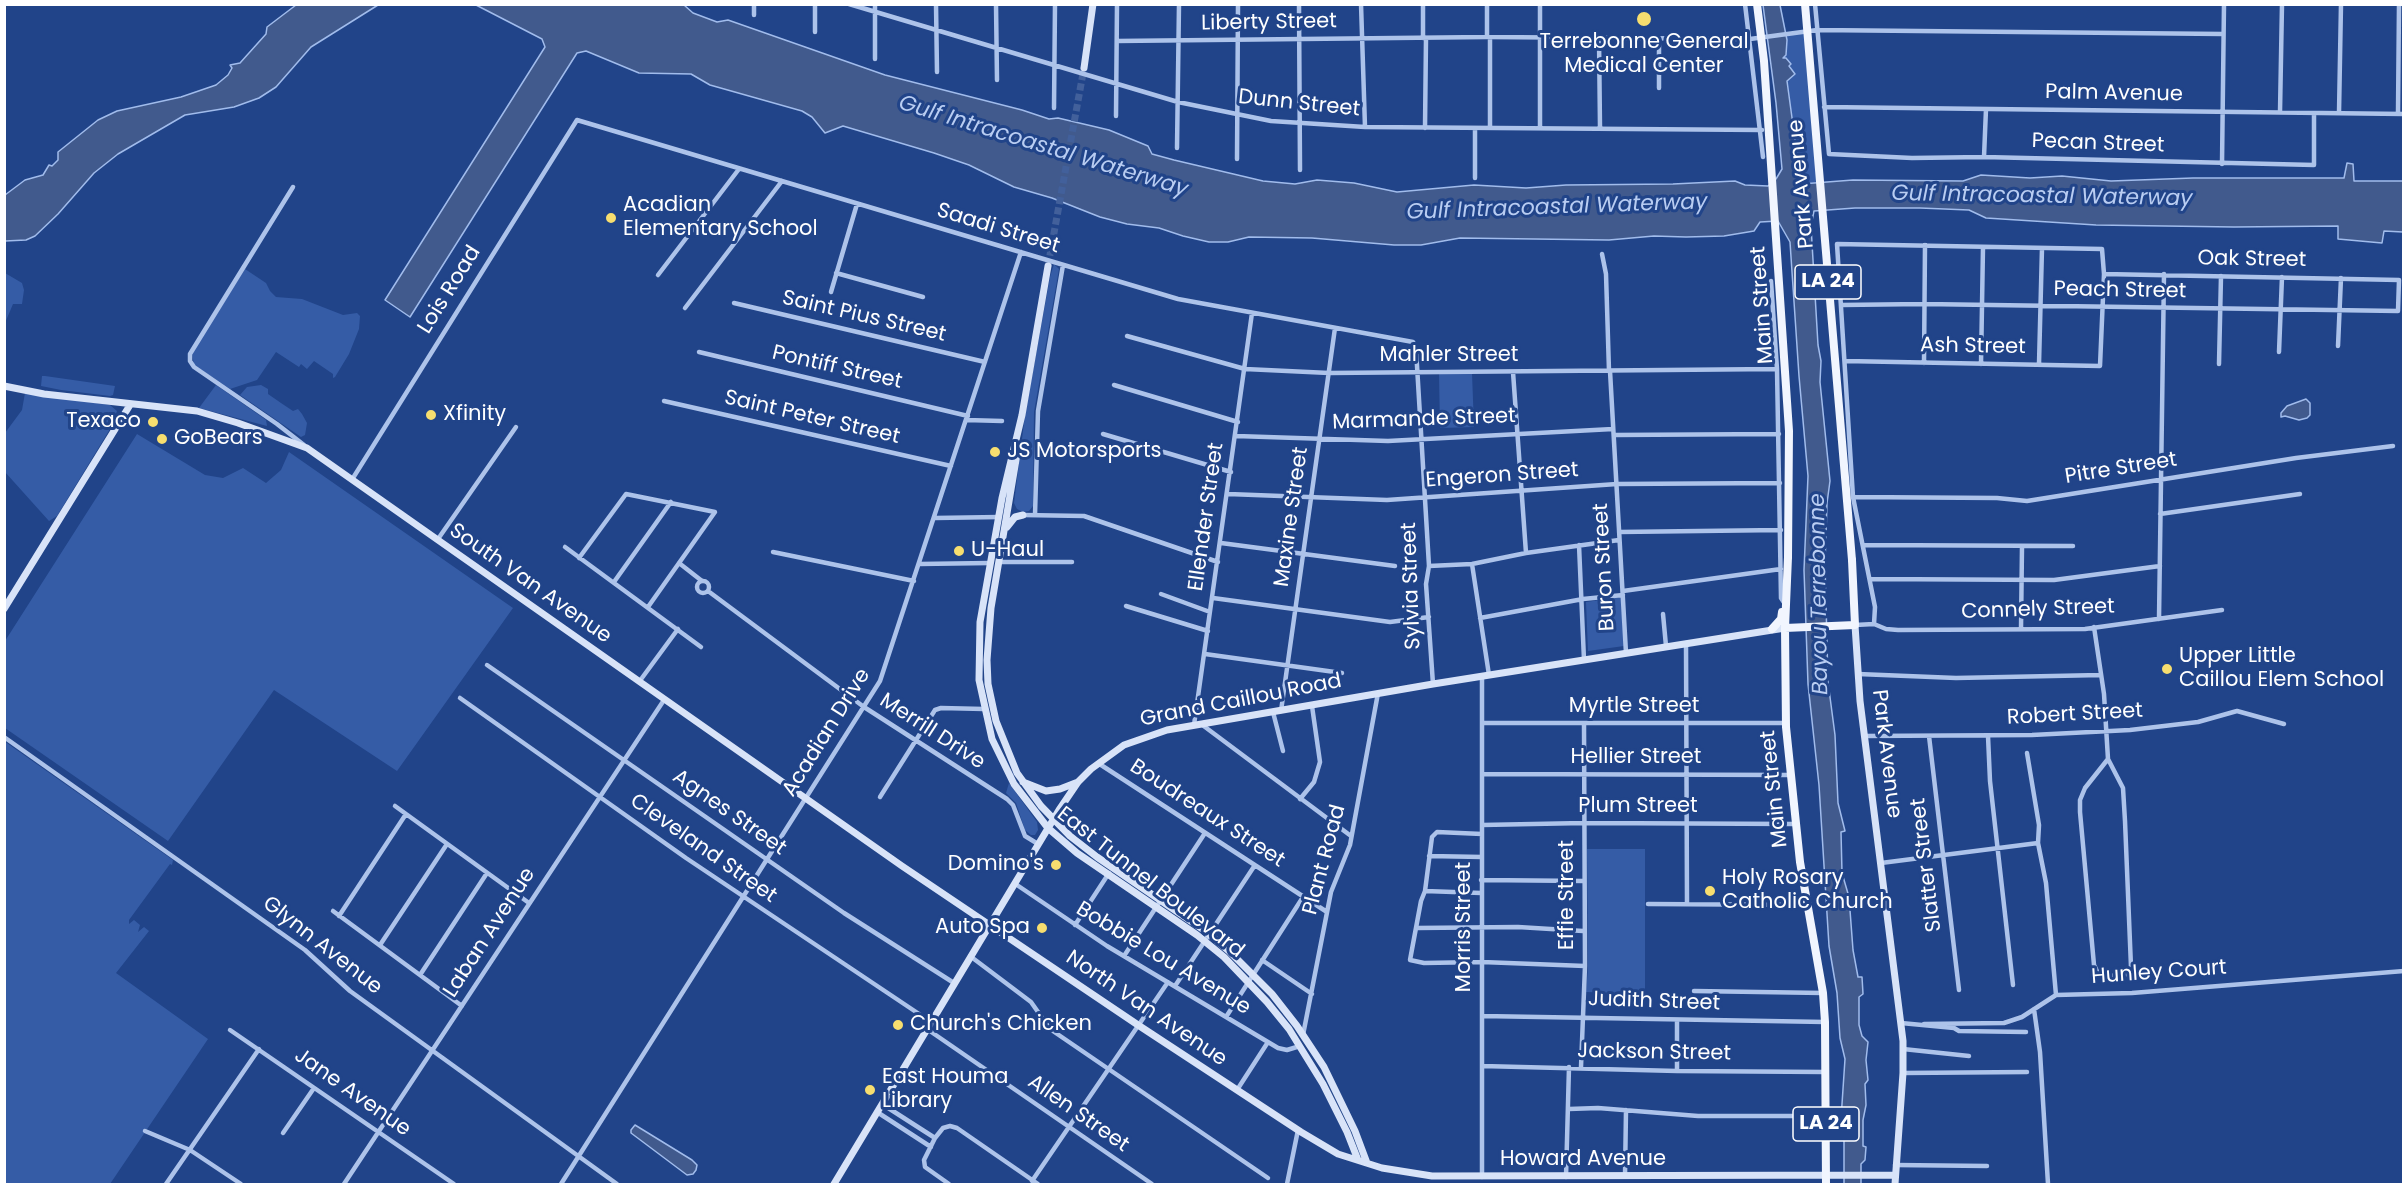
<!DOCTYPE html>
<style>
body{margin:0}
#map{position:relative;width:2408px;height:1189px;overflow:hidden;background:#214489;font-family:Poppins,sans-serif}
canvas{display:block}
.frame{position:absolute;inset:0;border:6px solid #fff;pointer-events:none}
</style>
<div id="map">
<canvas width="2408" height="1189"></canvas>
<div class="frame"></div>
</div>
<script>
const context = document.querySelector('canvas').getContext('2d');
context.lineJoin = 'round';
function paint(path, color) {
  context.fillStyle = color;
  context.fill(path, 'evenodd');
}
function shape(rows) {
  const path = new Path2D();
  for (const r of rows) {
    if (r.length === 3) {
      path.moveTo(r[0] + r[2], r[1]);
      path.arc(r[0], r[1], r[2], 0, 2 * Math.PI);
      continue;
    }
    path.moveTo(r[0], r[1]);
    for (let i = 2; i < r.length; i += 2) path.lineTo(r[i], r[i + 1]);
  }
  return path;
}
function stroke(path, color, width, dash) {
  context.strokeStyle = color;
  context.lineWidth = width;
  context.lineCap = dash ? 'butt' : 'round';
  context.setLineDash(dash || []);
  context.stroke(path);
}
function drawText(font, color, halo, rows, align = 'center') {
  context.font = font + ' Poppins,sans-serif';
  context.lineWidth = 6;
  context.setLineDash([]);
  context.textBaseline = 'middle';
  context.strokeStyle = halo;
  context.fillStyle = color;
  for (const [text, x, y, turn = 0] of rows) {
    context.save();
    context.translate(x, y);
    context.rotate((+turn || 0) * Math.PI / 180);
    context.textAlign = isNaN(turn) ? turn : align;
    if (halo) context.strokeText(text, 0, 0);
    context.fillText(text, 0, 0);
    context.restore();
  }
}
paint(shape([
 [1808,31,1819,182,1801,184,1787,81,1791,64,1787,58,1784,60,1782,58,1786,54,1787,35],
 [1054,264,1059,269,1034,412,1033,506,1029,511,1023,512,1017,509,1014,503,1025,415,1050,277],
 [245,269,266,283,270,291,276,297,302,299,343,315,357,313,360,316,359,329,349,354,335,377,333,378,333,374,314,361,307,369,301,364,299,367,276,352,257,380,230,389,194,365,192,353],
 [5,273,22,283,24,290,22,304,13,304,5,323],
 [1439,373,1472,373,1474,427,1440,428],
 [42,376,45,376,115,386,113,395,110,396,61,390,41,386],
 [216,385,262,417,266,420,267,426,199,408],
 [261,385,268,389,268,394,281,403,293,411,298,409,302,414,307,423,305,435,301,437,240,395,247,387],
 [25,393,110,405,117,411,110,429,57,516,49,521,5,472,5,433,22,410],
 [137,434,205,475,223,478,243,468,266,483,281,470,289,452,513,608,397,771,274,690,168,841,5,728,5,641],
 [1621,597,1624,646,1588,651,1586,602],
 [4,741,173,860,172,865,170,864,129,920,129,924,134,920,140,925,138,932,144,927,149,931,116,973,208,1039,110,1184,5,1184],
 [1009,783,1037,822,1038,830,1035,835,1031,835,1025,830,1016,803,1006,793],
 [1587,849,1645,849,1645,994,1586,992,1588,968]
]), '#355ca6');
const water = shape([
 [318,4,378,5,311,47,276,87,259,98,234,107,185,115,118,154,94,173,58,214,35,236,26,240,5,241,5,195,25,180,43,175,49,165,52,166,58,160,58,152,98,120,117,111,181,97,216,85,228,75,232,68,230,65,240,63,266,34,267,27,296,5,318,4],
 [476,5,684,5,693,13,717,22,728,20,885,75,1022,110,1049,119,1058,118,1109,130,1148,146,1152,154,1174,160,1263,181,1295,184,1317,180,1354,183,1397,192,1474,185,1526,188,1566,185,1673,184,1735,181,1745,185,1768,186,1776,179,1782,169,1776,103,1763,5,1780,5,1787,40,1786,55,1783,58,1786,58,1791,64,1789,66,1795,74,1787,81,1801,184,1853,180,1963,181,1981,175,2030,178,2062,176,2111,181,2193,178,2344,178,2347,163,2353,164,2354,181,2403,181,2403,232,2384,231,2382,243,2338,239,2338,226,2234,227,2096,225,1986,218,1969,210,1920,208,1855,208,1814,211,1811,226,1818,345,1821,361,1820,382,1830,481,1827,503,1825,564,1828,682,1835,735,1838,803,1845,831,1841,832,1842,873,1849,897,1853,950,1858,977,1862,977,1863,994,1859,997,1859,1025,1862,1036,1868,1042,1866,1060,1868,1080,1865,1084,1866,1105,1863,1120,1863,1146,1866,1147,1865,1160,1861,1164,1861,1184,1844,1184,1844,1141,1840,1134,1845,1059,1840,1038,1837,993,1829,946,1819,785,1808,684,1804,570,1808,476,1799,376,1790,242,1778,221,1760,222,1754,231,1724,236,1686,237,1654,236,1609,240,1460,238,1421,245,1394,245,1312,238,1249,237,1228,242,1209,242,1183,236,1159,228,1127,224,1100,217,1052,198,1014,187,969,165,934,153,843,126,825,133,812,117,802,111,710,85,691,74,639,73,586,51,577,53,410,317,385,300,545,47,542,39,476,5],
 [2306,399,2310,403,2310,415,2307,418,2299,420,2285,416,2281,417,2281,413,2287,406,2306,399],
 [635,1125,692,1160,697,1165,696,1170,693,1174,687,1175,631,1133,631,1130,635,1125]
]);
paint(water, '#415a8d');
stroke(water, '#a1bcec', 1.5);
stroke(shape([
 [1048,266,1084,68]
]), '#42609b', 7, [7, 3.5]);
stroke(shape([
 [754,4,754,15],
 [815,4,815,32],
 [849,4,1178,102,1271,121,1365,127,1762,130],
 [875,4,875,59],
 [936,4,937,72],
 [996,4,997,80],
 [1299,4,1300,170],
 [1361,4,1365,127],
 [1745,4,1763,157],
 [1815,4,1829,154,1912,158,1984,157,2314,165,2314,113],
 [1487,37,1487,4],
 [1423,38,1423,4],
 [1490,38,1490,128],
 [1599,38,1600,128],
 [1659,39,1659,88],
 [1117,41,1487,37,1750,39,1817,30,2223,34],
 [1824,107,2404,114],
 [1054,108,1055,4],
 [2280,112,2282,4],
 [2339,113,2341,4],
 [2398,113,2399,4],
 [1116,116,1117,4],
 [1425,128,1426,38],
 [1475,128,1475,178],
 [1540,128,1540,4],
 [1177,148,1179,4],
 [1984,157,1986,109],
 [1237,159,1238,4],
 [2222,164,2224,4],
 [293,187,190,354,190,361,194,367,277,424,304,445],
 [1602,254,1606,274,1609,371],
 [836,273,923,297],
 [658,275,739,169],
 [1771,281,1777,369,1781,598,1785,604],
 [831,292,857,204],
 [734,303,985,362],
 [1841,305,1924,304,2398,311,2399,280,2104,274],
 [685,308,782,181],
 [1127,336,1245,369,1329,373,1777,369],
 [2338,346,2341,278],
 [699,352,968,416],
 [2279,352,2282,277],
 [1845,361,2100,366,2104,274,2102,249,1837,244,1853,497,1875,607,1874,624],
 [1924,363,1925,245],
 [1981,364,1983,247],
 [2039,364,2042,248],
 [2219,364,2221,276],
 [1610,371,1626,653],
 [1513,372,1526,553],
 [1114,385,1238,422],
 [664,401,951,466],
 [966,420,1002,421],
 [1103,434,1231,472],
 [1614,435,1779,434],
 [1236,436,1388,441,1613,429],
 [353,478,577,120,1178,299,1413,342,1416,349,1429,566,1426,584,1433,684],
 [1228,494,1387,500,1617,484,1780,483],
 [1853,497,1997,498,2027,501,2296,458,2393,446],
 [2160,514,2300,494],
 [1023,515,1084,516,1218,562],
 [1035,515,1038,411,1063,265],
 [935,518,999,517],
 [1619,532,1781,530],
 [438,539,516,427],
 [1221,543,1395,566],
 [1579,545,1584,660],
 [1863,545,2073,546],
 [565,547,701,647],
 [773,552,914,581],
 [579,558,626,494,715,512,648,607],
 [999,562,1072,562],
 [679,563,702,581],
 [919,564,990,563],
 [1472,564,1489,675],
 [1429,566,1472,564,1526,553,1619,540],
 [1870,579,2054,580,2160,566],
 [703,587,6],
 [614,582,671,502],
 [708,591,864,707,1007,799,1013,805,1025,836,1038,844],
 [1623,591,1781,569],
 [1161,594,1210,612],
 [1213,598,1390,622,1429,617],
 [1126,606,1208,631],
 [1663,614,1666,646],
 [1480,618,1583,599,1623,595],
 [2159,619,2164,274],
 [1855,625,1874,624,1886,629,1898,630,2085,629,2222,610],
 [2094,627,2104,694,2108,759,2085,788,2080,800,2080,812,2094,965,2097,971,2103,975,2118,976,2125,975,2131,967,2125,821,2123,788,2108,759],
 [2021,629,2022,546],
 [1686,643,1687,904],
 [1205,654,1342,673],
 [487,665,844,913,954,983],
 [1858,674,1956,678,2101,675],
 [639,682,678,629],
 [460,698,686,858,931,1022],
 [1281,711,1335,328],
 [1273,712,1283,751],
 [1482,723,1786,723],
 [1201,724,1351,836],
 [1194,725,1252,313],
 [1864,736,2032,735,2130,730,2198,722,2237,711,2284,724],
 [1929,736,1959,990],
 [1988,736,1990,781,2013,985],
 [4,737,305,950,350,991,617,1184],
 [2027,753,2039,825,2038,843,2046,883,2056,995],
 [1098,763,1327,912],
 [1482,774,1790,775],
 [880,797,935,710,941,708,984,709],
 [1300,799,1314,782,1320,762,1312,706],
 [395,806,529,903],
 [1482,825,1584,823,1795,824],
 [1482,834,1437,832,1432,837,1425,891,1421,901,1410,960,1424,963,1482,962,1585,966],
 [1429,856,1482,857],
 [1881,863,2038,843],
 [1481,880,1584,881],
 [1014,883,1107,946,1278,1048,1287,1050,1300,1046],
 [1425,891,1481,893],
 [1648,904,1806,905],
 [333,911,462,1006],
 [339,916,406,814],
 [1075,925,1109,873],
 [1417,928,1518,927,1583,931],
 [380,945,447,844],
 [970,956,1031,1002,1050,1029,1268,1178],
 [1124,956,1205,833],
 [1262,960,1312,994],
 [420,975,487,873],
 [1175,986,1255,865],
 [1694,991,1823,993],
 [2034,1009,2040,1052,2048,1184],
 [1482,1016,1825,1022],
 [1226,1017,1303,897],
 [1677,1021,1677,1071],
 [1901,1023,1954,1028,1959,1031,2026,1032],
 [1924,1024,2004,1023,2022,1017,2056,995,2132,993,2404,971],
 [927,1029,1152,1184],
 [230,1030,454,1184],
 [1303,1035,1331,892,1350,845,1378,693],
 [1903,1049,1969,1056],
 [1482,1066,1677,1071,1825,1072],
 [1581,1067,1585,966,1584,723],
 [1903,1073,2027,1072],
 [1237,1090,1268,1042],
 [882,1104,935,1138],
 [1569,1109,1598,1108,1698,1116,1826,1116],
 [877,1112,931,1147],
 [145,1131,190,1150,241,1184],
 [283,1133,314,1088],
 [1895,1165,1987,1166],
 [1625,1176,1626,1110],
 [1482,1177,1482,676],
 [1566,1177,1569,1067],
 [1032,1181,1168,982],
 [166,1184,259,1049],
 [344,1184,664,700],
 [561,1184,880,681,1021,252],
 [949,1184,925,1167,924,1160,935,1138,943,1128,950,1126,957,1128,1038,1184],
 [1287,1184,1298,1130]
]), '#adc3ea', 4.5);
stroke(shape([
 [1084,68,1093,4],
 [1048,266,1022,415,1002,498,980,622,979,680,992,739,1014,784,1048,828,1077,853,1197,935,1224,957,1267,1002,1289,1029,1323,1084,1347,1132,1358,1160],
 [4,386,44,394,197,411,238,423,307,448,902,866,1138,1025,1301,1132,1338,1154,1382,1168,1432,1176,1895,1175],
 [1017,454,991,608,987,660,988,684,996,721,1017,773,1041,806,1070,836,1097,857,1204,930,1229,951,1272,994,1297,1026,1324,1067,1355,1131,1367,1163],
 [1007,527,1015,517,1023,515],
 [4,609,130,405],
 [1855,625,1860,701,1903,1041,1903,1073,1895,1184],
 [1023,782,1046,791,1060,789,1078,782],
 [834,1184,1059,810,1078,782,1091,769,1124,745,1167,730,1433,684,1785,628]
]), '#d8e3f8', 7);
stroke(shape([
 [1788,557,1785,628,1786,727,1800,862,1823,993,1825,1022,1826,1184],
 [1785,628,1855,625,1852,560],
 [1772,629,1781,619,1782,612]
]), '#f1f5fe', 8);
stroke(shape([
 [1757,4,1764,61,1789,431,1788,557],
 [1805,4,1852,560]
]), '#f1f5fe', 8);
for (const [x, y, r, color] of [
 [1644,19,8,"#f7de6f"],
 [611,218,6,"#f7de6f"],
 [431,415,6,"#f7de6f"],
 [153,422,6,"#f7de6f"],
 [162,439,6,"#f7de6f"],
 [995,452,6,"#f7de6f"],
 [959,551,6,"#f7de6f"],
 [2167,669,6,"#f7de6f"],
 [1056,865,6,"#f7de6f"],
 [1710,891,6,"#f7de6f"],
 [1042,928,6,"#f7de6f"],
 [898,1025,6,"#f7de6f"],
 [870,1090,6,"#f7de6f"]
]) {
  const dot = new Path2D();
  dot.arc(x, y, r, 0, 2 * Math.PI);
  context.fillStyle = color;
  context.fill(dot);
  stroke(dot, '#214489', 2);
}
for (const [x, y, w] of [
 [1828,282,66],
 [1826,1124,66]
]) {
  const box = new Path2D();
  box.roundRect(x - w / 2, y - 17, w, 34, 4.5);
  context.fillStyle = '#214489';
  context.fill(box);
  stroke(box, '#fff', 1.5);
}
drawText('bold 20px', '#fff', null, [
 ["LA 24",1828,282],
 ["LA 24",1826,1124]
]);
drawText('21px', '#fff', '#214489', [
 ["Liberty Street",1269,23,-1],
 ["Palm Avenue",2114,94,1],
 ["Dunn Street",1299,104,6],
 ["Pecan Street",2098,144,2],
 ["Park Avenue",1802,184,-95],
 ["Saadi Street",998,229,17],
 ["Oak Street",2252,260,1],
 ["Lois Road",450,290,-58],
 ["Peach Street",2120,291,1],
 ["Main Street",1763,305,-94],
 ["Saint Pius Street",864,317,13],
 ["Ash Street",1973,347,1],
 ["Mahler Street",1449,356],
 ["Pontiff Street",837,368,13],
 ["Saint Peter Street",812,418,13],
 ["Marmande Street",1424,420,-2],
 ["Pitre Street",2121,469,-9],
 ["Engeron Street",1502,476,-4],
 ["Ellender Street",1207,517,-82],
 ["Maxine Street",1292,517,-82],
 ["Buron Street",1605,567,-93],
 ["South Van Avenue",530,584,35],
 ["Sylvia Street",1412,586,-92],
 ["Connely Street",2038,610,-2],
 ["Grand Caillou Road",1241,701,-11],
 ["Myrtle Street",1634,707],
 ["Robert Street",2075,715,-3],
 ["Merrill Drive",932,732,33],
 ["Acadian Drive",827,733,-58],
 ["Park Avenue",1886,754,83],
 ["Hellier Street",1636,758],
 ["Main Street",1775,789,-96],
 ["Plum Street",1638,807],
 ["Agnes Street",729,813,35],
 ["Boudreaux Street",1207,814,33],
 ["Cleveland Street",703,849,35],
 ["Plant Road",1325,860,-75],
 ["Slatter Street",1927,865,-97],
 ["East Tunnel Boulevard",1150,883,38],
 ["Effie Street",1568,895,-90],
 ["Morris Street",1465,927,-90],
 ["Laban Avenue",490,933,-57],
 ["Glynn Avenue",322,946,38],
 ["Bobbie Lou Avenue",1163,959,31],
 ["Hunley Court",2159,973,-4],
 ["Judith Street",1654,1002,2],
 ["North Van Avenue",1146,1009,34],
 ["Jackson Street",1654,1053,1],
 ["Jane Avenue",352,1093,35],
 ["Allen Street",1078,1114,35],
 ["Howard Avenue",1583,1160]
]);
drawText('21px', '#fff', '#214489', [
 ["Terrebonne General",1644,43,"center"],
 ["Medical Center",1644,67,"center"],
 ["Acadian",623,206],
 ["Elementary School",623,230],
 ["Xfinity",443,415],
 ["Texaco",141,422,"right"],
 ["GoBears",174,439],
 ["JS Motorsports",1007,452],
 ["U-Haul",971,551],
 ["Upper Little",2179,657],
 ["Caillou Elem School",2179,681],
 ["Domino's",1044,865,"right"],
 ["Holy Rosary",1722,879],
 ["Catholic Church",1722,903],
 ["Auto Spa",1030,928,"right"],
 ["Church's Chicken",910,1025],
 ["East Houma",882,1078],
 ["Library",882,1102]
], 'left');
drawText('italic 22px', '#b9cdf2', '#214489', [
 ["Gulf Intracoastal Waterway",1043,147,17],
 ["Gulf Intracoastal Waterway",2042,197,1],
 ["Gulf Intracoastal Waterway",1557,208,-2],
 ["Bayou Terrebonne",1820,594,-91]
]);
</script>
